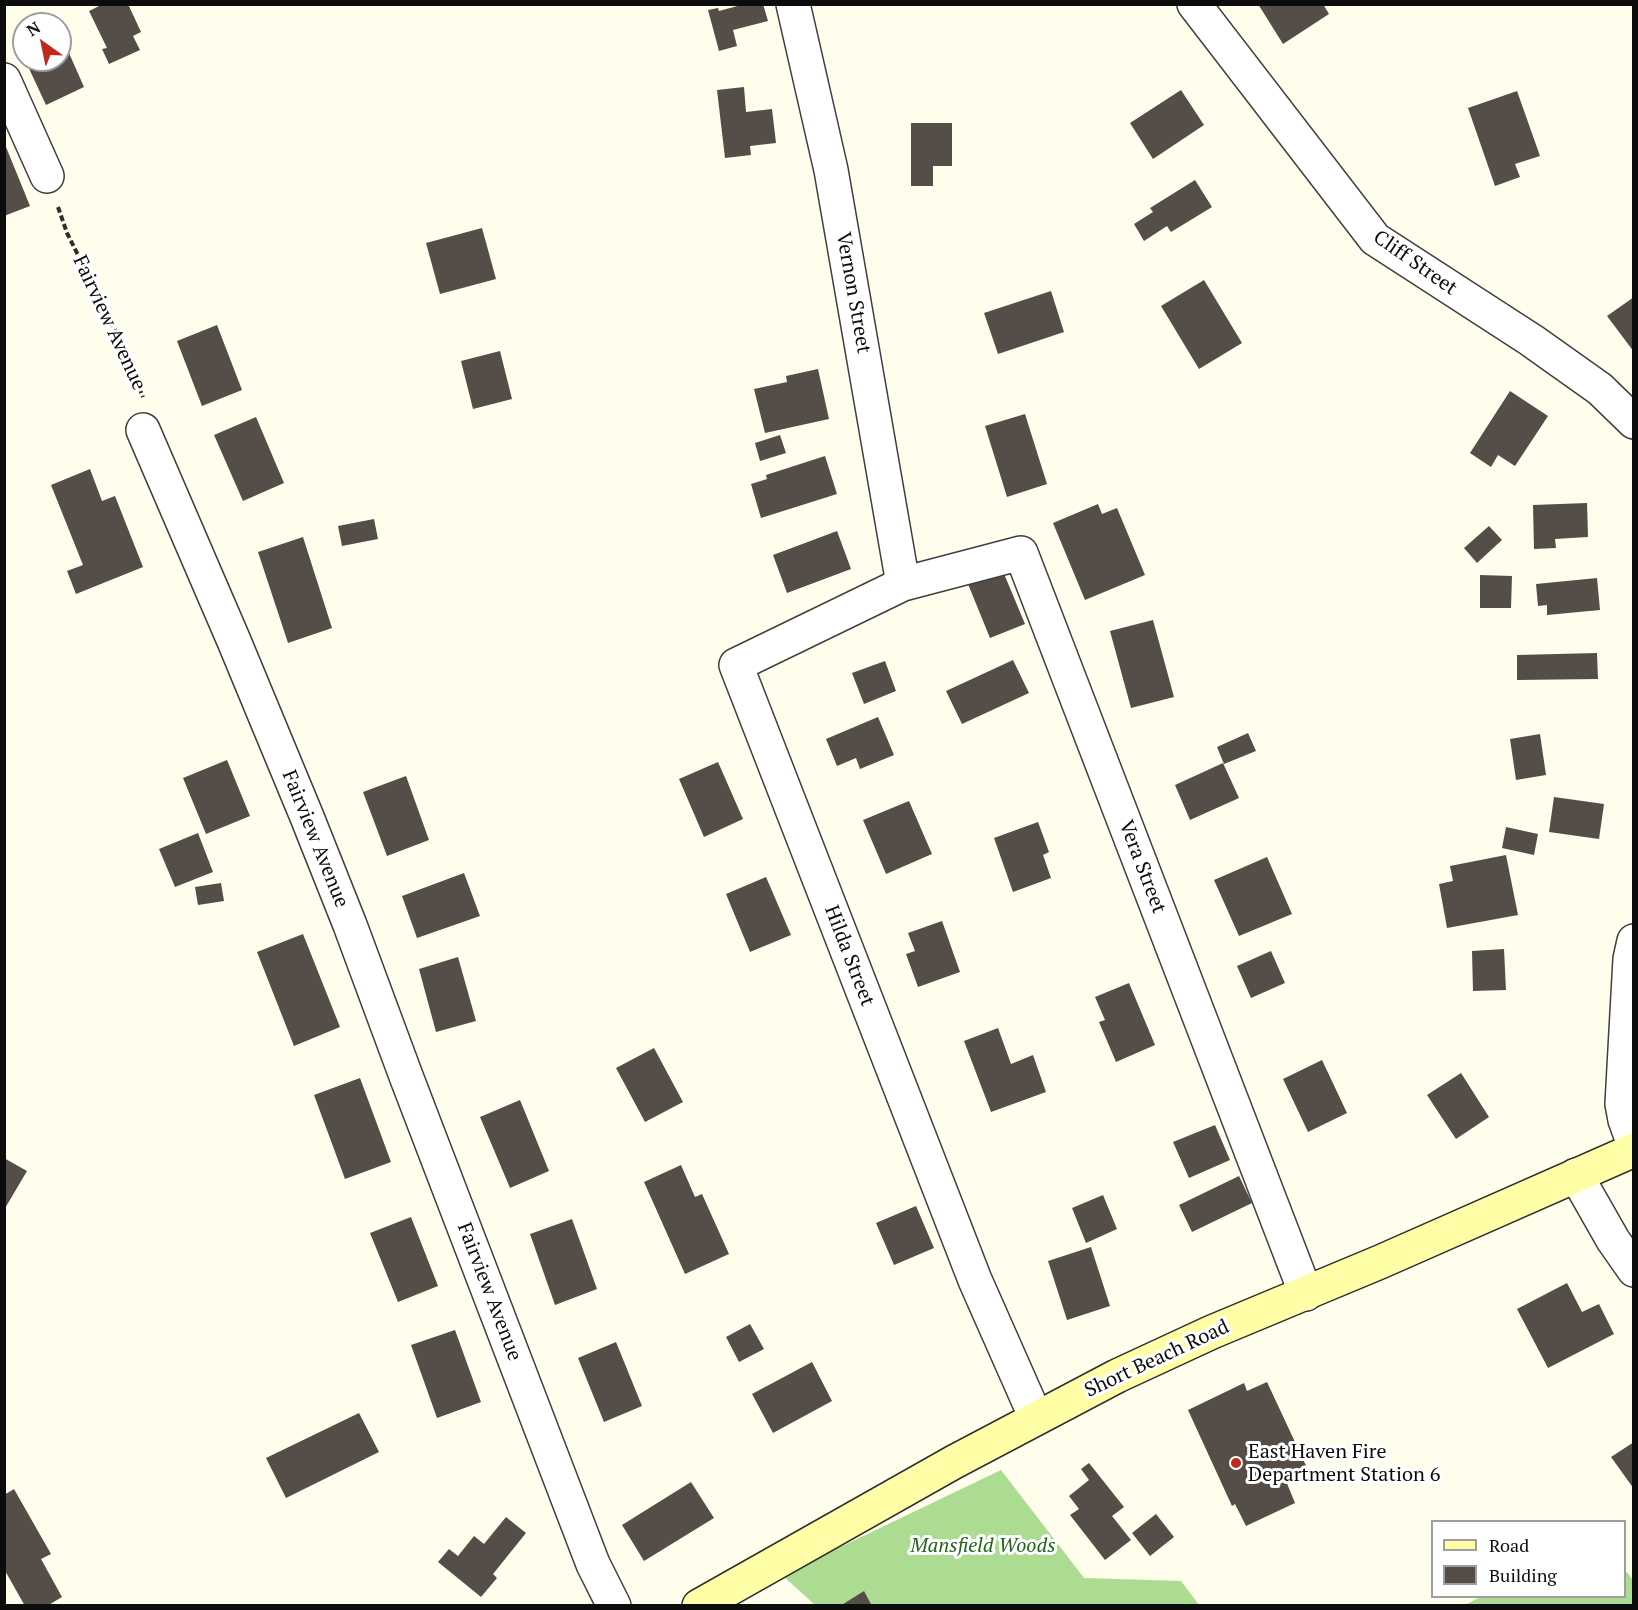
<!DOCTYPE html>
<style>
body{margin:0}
#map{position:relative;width:1638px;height:1610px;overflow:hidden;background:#fffdeb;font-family:"PT Serif",serif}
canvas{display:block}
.frame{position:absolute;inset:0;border:6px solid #0c0c0c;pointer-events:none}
.legend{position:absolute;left:1431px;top:1520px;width:195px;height:78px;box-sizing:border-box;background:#fff;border:2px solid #9e9e9e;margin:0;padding:8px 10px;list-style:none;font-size:18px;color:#0c0c0c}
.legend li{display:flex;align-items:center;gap:12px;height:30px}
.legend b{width:30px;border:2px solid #9e9e9e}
.north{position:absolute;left:12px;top:12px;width:60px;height:60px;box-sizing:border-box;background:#fff;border:2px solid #9e9e9e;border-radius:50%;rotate:327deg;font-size:16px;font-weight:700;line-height:24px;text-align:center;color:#0c0c0c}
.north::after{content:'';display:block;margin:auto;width:21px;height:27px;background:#c1281f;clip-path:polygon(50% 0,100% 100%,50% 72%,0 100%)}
</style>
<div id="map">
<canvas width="1638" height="1610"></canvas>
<div class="frame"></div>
<ul class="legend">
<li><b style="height:8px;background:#fffea6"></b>Road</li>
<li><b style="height:16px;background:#554e48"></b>Building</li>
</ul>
<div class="north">N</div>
</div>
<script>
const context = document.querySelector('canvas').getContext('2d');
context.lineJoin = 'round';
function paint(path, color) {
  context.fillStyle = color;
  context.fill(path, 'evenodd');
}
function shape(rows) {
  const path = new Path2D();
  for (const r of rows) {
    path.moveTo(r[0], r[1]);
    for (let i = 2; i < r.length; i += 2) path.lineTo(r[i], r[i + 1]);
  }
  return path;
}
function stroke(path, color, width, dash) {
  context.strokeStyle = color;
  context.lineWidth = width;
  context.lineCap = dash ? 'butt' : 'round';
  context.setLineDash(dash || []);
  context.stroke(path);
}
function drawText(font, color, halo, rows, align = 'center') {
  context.font = font + ' "PT Serif",serif';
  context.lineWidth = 6;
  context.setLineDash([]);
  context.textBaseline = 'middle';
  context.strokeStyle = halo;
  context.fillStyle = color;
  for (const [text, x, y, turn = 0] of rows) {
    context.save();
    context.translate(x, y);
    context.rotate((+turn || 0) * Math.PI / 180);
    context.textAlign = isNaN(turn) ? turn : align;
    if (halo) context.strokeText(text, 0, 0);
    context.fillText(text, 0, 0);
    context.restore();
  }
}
paint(shape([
 [1001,1470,1084,1578,1181,1581,1199,1605,815,1605,782,1575],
 [1625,1570,1633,1580,1633,1605,1465,1605,1480,1597,1624,1596]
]), '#abdc92');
paint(shape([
 [103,4,128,4,141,32,133,36,140,50,109,64,102,49,107,48,89,11],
 [745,4,763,4,768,21,733,30,737,46,719,51,708,10,718,8,719,11],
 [1258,4,1323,4,1329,14,1283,44],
 [65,44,84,87,46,105,26,62,60,60,60,46],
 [744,87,746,112,772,109,776,143,750,146,751,155,725,158,717,90],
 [1181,90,1204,125,1153,159,1130,123],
 [1517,91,1540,156,1515,164,1520,177,1495,186,1468,108],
 [911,123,952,123,952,166,933,166,933,186,911,186],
 [4,142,30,206,4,216],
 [1195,180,1212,207,1171,232,1167,226,1144,241,1134,224,1153,212,1150,208],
 [482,228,496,279,440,294,426,243],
 [1204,280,1242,343,1199,369,1161,306],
 [1051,291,1064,332,998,354,984,313],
 [1634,297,1634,352,1607,316],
 [217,325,242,390,202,406,177,341],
 [500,351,512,399,473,409,461,361],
 [818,369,829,419,765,433,754,389,787,382,786,376],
 [1510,391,1548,416,1515,466,1498,455,1491,467,1470,453],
 [1025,414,1047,484,1007,497,985,426],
 [256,417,284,483,243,501,214,435],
 [780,435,786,453,760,461,755,443],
 [825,456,837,494,761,518,751,484,767,479,766,475],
 [90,469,102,501,115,496,143,567,76,594,67,571,83,565,51,485],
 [1587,503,1588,537,1555,539,1556,548,1534,549,1533,505],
 [1098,504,1102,514,1117,508,1145,575,1085,600,1053,523],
 [374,519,378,539,342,546,338,526],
 [1489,526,1502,540,1477,563,1464,548],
 [837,531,851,569,787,593,773,555],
 [303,537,332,628,288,643,258,552],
 [1002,569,1025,624,990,638,968,584],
 [1480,575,1512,576,1511,608,1480,608],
 [1597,578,1600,610,1547,615,1547,605,1538,606,1536,584],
 [1153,620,1174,697,1131,708,1110,631],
 [1597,653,1598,679,1517,680,1517,655],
 [1013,660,1029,693,962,724,946,691],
 [885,661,896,691,864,704,852,673],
 [878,717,894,755,860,769,856,758,837,766,826,739],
 [1248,733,1256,751,1224,764,1217,747],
 [1540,734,1546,775,1516,780,1510,739],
 [227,760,250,816,206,834,183,778],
 [718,762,743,819,704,837,679,779],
 [1223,763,1239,798,1190,820,1175,785],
 [406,776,429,840,387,856,363,792],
 [1554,797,1604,804,1599,839,1549,832],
 [909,801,932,854,886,874,863,820],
 [1038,822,1049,852,1043,855,1051,878,1013,892,994,838],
 [1506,827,1538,834,1534,855,1502,848],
 [198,833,213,872,175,887,159,849],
 [1506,855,1518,915,1447,928,1439,884,1453,881,1450,866],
 [1267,857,1292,914,1239,936,1214,880],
 [464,873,480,916,417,938,402,896],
 [766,877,791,935,750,952,726,894],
 [221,883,224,901,198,905,195,887],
 [942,921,960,972,918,987,906,954,915,951,908,933],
 [303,934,340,1027,294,1046,257,952],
 [1504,949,1506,990,1473,991,1472,951],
 [1271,951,1285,983,1251,998,1237,966],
 [458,957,476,1021,436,1032,419,969],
 [1129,983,1155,1045,1116,1062,1099,1022,1105,1020,1095,997],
 [998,1028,1011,1064,1033,1055,1046,1092,991,1112,964,1041],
 [654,1048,683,1102,645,1122,616,1068],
 [1322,1060,1347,1113,1308,1132,1283,1079],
 [1461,1073,1489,1117,1456,1139,1427,1095],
 [360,1078,391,1162,345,1179,314,1095],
 [520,1100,549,1171,510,1188,480,1117],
 [1215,1125,1230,1160,1189,1178,1173,1142],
 [4,1158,27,1171,4,1210],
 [681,1165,695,1197,702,1194,729,1254,685,1274,644,1182],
 [1239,1176,1252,1203,1192,1232,1179,1205],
 [1103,1195,1117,1229,1086,1243,1072,1208],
 [916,1206,934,1248,894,1265,876,1223],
 [411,1217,438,1286,398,1302,370,1233],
 [572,1219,597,1289,555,1305,530,1234],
 [1091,1247,1110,1306,1067,1320,1048,1261],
 [1567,1283,1582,1312,1599,1304,1614,1334,1548,1368,1517,1309],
 [750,1324,764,1349,739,1362,726,1337],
 [455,1330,481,1402,437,1418,411,1345],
 [616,1342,642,1406,604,1422,578,1358],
 [812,1362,832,1401,773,1433,752,1394],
 [1267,1382,1309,1472,1286,1481,1295,1503,1246,1526,1235,1504,1232,1506,1188,1410,1244,1383,1247,1391],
 [359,1413,379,1452,286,1498,266,1458],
 [1634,1442,1634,1489,1611,1457],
 [1089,1463,1124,1507,1112,1516,1131,1540,1105,1560,1070,1515,1079,1509,1069,1496,1089,1480,1081,1469],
 [691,1482,714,1518,644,1561,622,1525],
 [14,1489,51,1554,41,1559,62,1597,47,1606,25,1606,4,1569,4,1495],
 [1156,1514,1174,1537,1150,1556,1132,1533],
 [506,1517,526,1533,493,1574,497,1578,481,1597,438,1562,449,1549,458,1556,474,1536,484,1544],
 [864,1591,872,1606,840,1606]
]), '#554e48');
const street = shape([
 [793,4,831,170,903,584],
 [1194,4,1375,239,1531,340,1600,389,1634,422],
 [4,80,47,176],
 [143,430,234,641,307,817,350,925,406,1076,593,1564,614,1606],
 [1634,941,1630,959,1622,1104,1625,1120,1634,1145],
 [1576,1175,1613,1240,1634,1270],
 [1036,1418,975,1280,736,665,903,584,1021,553,1306,1294]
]);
const secondary = shape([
 [699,1606,954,1462,1117,1376,1212,1332,1380,1262,1634,1150]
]);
stroke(street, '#3f3f3f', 36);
stroke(secondary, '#2e2e2e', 36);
stroke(shape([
 [58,207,67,233,112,323,143,397]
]), '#2e2e2e', 4, [6, 3]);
stroke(street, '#fff', 33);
stroke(secondary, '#fffea6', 33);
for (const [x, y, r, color] of [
 [1236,1463,6,"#c1281f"]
]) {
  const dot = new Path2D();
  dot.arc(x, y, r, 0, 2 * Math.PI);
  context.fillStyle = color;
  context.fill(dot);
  stroke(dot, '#fff', 2);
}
drawText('20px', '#0c0c0c', '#fff', [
 ["Cliff Street",1415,263,35],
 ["Vernon Street",853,293,80],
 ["Fairview Avenue",109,323,65],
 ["Fairview Avenue",315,839,68],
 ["Vera Street",1142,867,69],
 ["Hilda Street",849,956,69],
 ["Fairview Avenue",489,1292,69],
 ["Short Beach Road",1157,1359,-25]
]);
drawText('20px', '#0c0c0c', '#fff', [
 ["East Haven Fire",1248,1452],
 ["Department Station 6",1248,1475]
], 'left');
drawText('italic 20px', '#22651a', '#fff', [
 ["Mansfield Woods",983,1546]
]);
</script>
